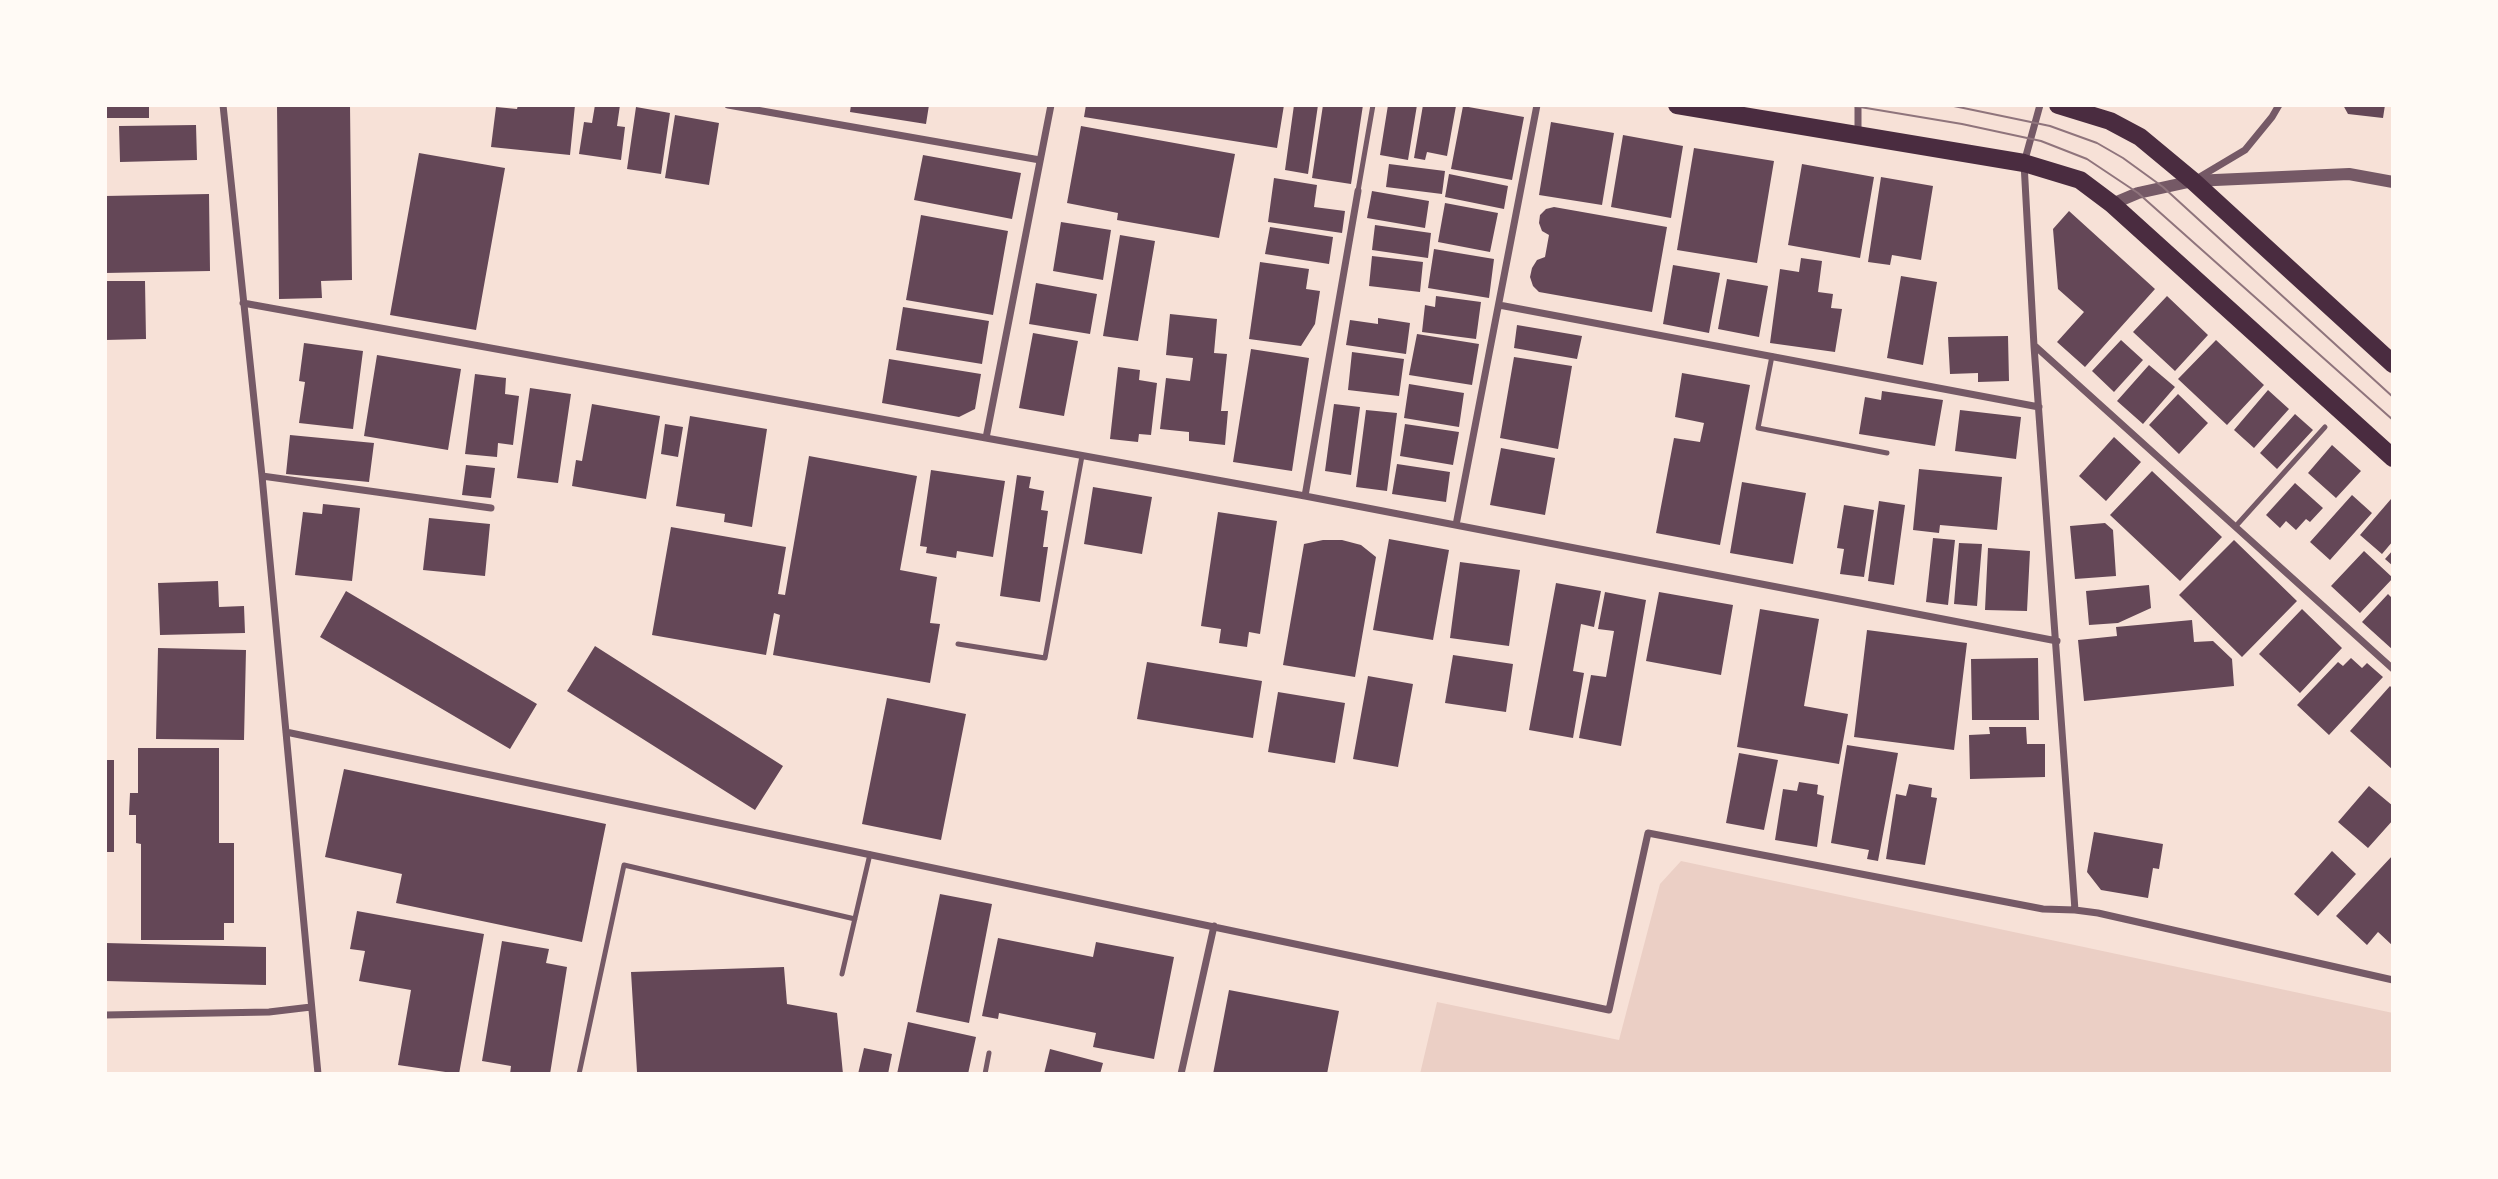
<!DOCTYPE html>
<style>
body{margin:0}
#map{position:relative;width:2498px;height:1179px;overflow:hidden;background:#f7e1d7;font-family:Arial,sans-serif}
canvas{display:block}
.frame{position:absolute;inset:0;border:107px solid #fffaf5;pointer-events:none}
</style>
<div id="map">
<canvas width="2498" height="1179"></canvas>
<div class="frame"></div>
</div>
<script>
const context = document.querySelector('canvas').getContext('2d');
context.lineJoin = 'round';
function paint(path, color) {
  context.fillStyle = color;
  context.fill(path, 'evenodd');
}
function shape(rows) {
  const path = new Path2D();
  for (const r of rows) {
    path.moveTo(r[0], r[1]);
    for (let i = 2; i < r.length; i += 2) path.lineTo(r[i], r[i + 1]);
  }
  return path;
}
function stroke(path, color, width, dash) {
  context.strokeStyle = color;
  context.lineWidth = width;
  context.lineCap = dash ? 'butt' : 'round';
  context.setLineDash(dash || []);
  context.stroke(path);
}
paint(shape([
 [1681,861,2393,1013,2393,1074,1420,1074,1437,1002,1619,1040,1660,884]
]), '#ebcfc5');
paint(shape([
 [105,105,149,105,149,118,105,118],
 [277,105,350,105,352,280,321,281,322,298,279,299],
 [518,105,575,105,570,155,491,147,496,107,517,109],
 [595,105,605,107,606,105,620,105,617,126,625,127,621,160,579,154,584,122,592,123],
 [851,105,929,105,926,124,850,112],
 [1086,105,1284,105,1277,148,1084,117],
 [1294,105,1318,105,1308,174,1285,170],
 [1323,105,1363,105,1351,184,1312,178],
 [1388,105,1417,105,1408,160,1380,155],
 [1423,105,1456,106,1447,156,1427,152,1425,160,1414,158],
 [2343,105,2385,105,2383,118,2348,114],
 [1463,106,1524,117,1512,180,1451,169],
 [636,107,670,113,661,174,627,169],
 [675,115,719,123,709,185,665,178],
 [1551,122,1614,133,1602,205,1539,195],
 [196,125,197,160,120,162,119,126],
 [1081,126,1235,154,1219,238,1117,220,1118,213,1067,203],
 [1623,135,1683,146,1671,218,1611,207],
 [1694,148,1774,161,1757,263,1677,250],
 [419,153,505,168,476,330,390,315],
 [923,155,1021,173,1012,219,914,200],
 [1389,164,1445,171,1442,194,1386,187],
 [1802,164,1874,177,1860,258,1788,245],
 [1449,174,1508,186,1504,209,1445,197],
 [1881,177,1933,186,1921,260,1892,255,1890,265,1868,262],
 [1274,178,1317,185,1314,207,1345,211,1342,233,1268,222],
 [1372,191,1429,201,1425,228,1367,218],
 [209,194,210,271,105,273,105,196],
 [1445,203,1498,213,1490,252,1438,242],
 [1554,207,1667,227,1652,312,1539,292,1533,286,1530,277,1532,268,1537,260,1545,257,1549,235,1542,231,1539,223,1540,215,1546,209],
 [2069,211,2155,289,2085,367,2057,342,2084,312,2058,289,2053,229],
 [921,215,1008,231,993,315,906,300],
 [1061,222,1111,230,1103,280,1053,271],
 [1375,225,1431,233,1428,258,1372,250],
 [1270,227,1333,237,1329,264,1265,254],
 [1120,235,1155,241,1138,341,1103,336],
 [1434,249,1494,259,1489,298,1428,288],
 [1372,256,1423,262,1420,292,1369,286],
 [1801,258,1822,261,1818,292,1833,294,1831,308,1842,309,1835,352,1770,343,1780,269,1799,272],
 [1260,262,1309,269,1306,289,1320,291,1315,324,1301,346,1249,339],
 [1673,265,1720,273,1709,333,1663,324],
 [1901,276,1937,282,1923,365,1887,358],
 [1727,279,1768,286,1759,337,1718,329],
 [105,281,145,281,146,339,105,340],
 [1036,283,1097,294,1090,334,1029,324],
 [1436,296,1481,302,1476,339,1422,332,1425,305,1435,307],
 [2167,296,2208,335,2175,371,2133,332],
 [903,307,989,321,982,364,896,350],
 [1170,314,1217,319,1214,353,1227,354,1221,411,1228,411,1225,445,1189,441,1189,432,1160,429,1166,378,1190,381,1193,358,1166,355],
 [1378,318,1410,323,1406,354,1346,345,1350,320,1378,324],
 [1517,325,1582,336,1577,359,1514,348],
 [1033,333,1078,341,1064,416,1019,408],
 [1417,334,1479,344,1472,385,1409,375],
 [2008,336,2009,381,1978,382,1978,373,1950,374,1948,337],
 [2121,340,2143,360,2114,392,2092,371],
 [2216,340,2264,385,2227,425,2178,379],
 [304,343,363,351,353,429,299,423,305,382,299,381],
 [1251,349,1309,358,1292,471,1233,462],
 [1352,352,1404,359,1399,396,1348,390],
 [377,355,461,369,448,450,364,436],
 [1514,357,1572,366,1558,449,1500,438],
 [889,359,981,374,975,409,959,417,882,403],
 [2149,365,2175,387,2143,424,2117,401],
 [1118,367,1140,370,1139,380,1157,383,1151,435,1139,434,1138,442,1110,439],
 [1682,373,1750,385,1720,545,1656,533,1674,438,1700,442,1704,423,1675,417],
 [475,374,506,378,505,394,519,396,513,445,498,443,497,457,465,454],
 [1409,384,1464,393,1459,427,1404,418],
 [530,388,571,394,558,483,517,478],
 [2268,390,2289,409,2254,448,2234,430],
 [1882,391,1943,400,1935,446,1859,434,1865,397,1881,400],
 [2178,394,2208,423,2179,454,2149,425],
 [592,404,660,416,646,499,572,486,576,460,582,461],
 [1334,404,1360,407,1351,475,1325,471],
 [1366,410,1397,413,1387,491,1356,487],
 [1960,410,2021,417,2016,459,1955,451],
 [2295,414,2313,430,2277,469,2260,453],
 [690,416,767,429,752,527,724,522,725,514,676,506],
 [665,424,683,427,678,457,661,454],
 [1405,424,1459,432,1453,465,1400,456],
 [290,435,374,443,369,482,286,474],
 [2114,437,2141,462,2106,501,2079,476],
 [2332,445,2361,471,2336,498,2308,473],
 [1501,448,1555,458,1545,515,1490,505],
 [809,456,917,476,900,570,937,577,930,623,940,624,930,683,773,655,780,615,774,613,766,655,652,635,671,527,786,547,778,594,785,595],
 [1397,464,1450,472,1446,502,1392,494],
 [466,465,495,468,491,498,462,495],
 [1919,469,2002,477,1997,530,1940,525,1939,533,1913,530],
 [931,470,1005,481,993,557,957,551,956,558,926,553,927,547,920,546],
 [2152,471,2222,537,2180,581,2110,515],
 [1017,475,1031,477,1029,488,1044,491,1041,510,1048,511,1043,547,1048,547,1040,602,1000,596],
 [1742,482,1806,493,1793,564,1730,553],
 [2295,483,2323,508,2310,522,2306,519,2296,530,2286,521,2280,528,2266,515],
 [1093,487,1152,497,1142,554,1084,544],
 [2352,495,2372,513,2330,560,2310,542],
 [2391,499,2393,501,2393,541,2382,554,2360,535],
 [1879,501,1905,505,1894,585,1868,581],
 [323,504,360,508,352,581,295,575,303,512,322,514],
 [1844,505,1874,510,1864,577,1840,574,1844,549,1837,548],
 [1218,512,1277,521,1260,634,1249,632,1247,647,1219,643,1221,629,1201,626],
 [429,518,490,524,485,576,423,570],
 [2105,523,2113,530,2116,576,2075,579,2070,526],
 [1933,538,1955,540,1948,605,1926,602],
 [1389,539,1449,550,1433,640,1373,630],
 [1323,540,1342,540,1361,545,1376,557,1355,677,1283,665,1304,544],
 [2234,540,2297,601,2242,657,2179,595],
 [1959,543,1982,544,1977,606,1954,604],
 [1988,548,2030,551,2027,611,1985,610],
 [2393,550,2393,566,2385,559],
 [2364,551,2393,578,2360,613,2331,586],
 [1460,562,1520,570,1509,646,1450,638],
 [218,581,219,607,244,606,245,633,160,635,158,583],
 [1556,583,1601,591,1594,627,1581,624,1573,671,1584,673,1573,738,1529,730],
 [2149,585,2151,608,2118,623,2089,625,2086,591],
 [346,591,537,704,510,749,320,637],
 [1605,592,1646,600,1621,746,1579,738,1591,675,1606,677,1614,631,1598,629],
 [1659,592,1733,605,1721,675,1646,661],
 [2388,594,2393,599,2393,650,2362,622],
 [1760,609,1819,619,1804,706,1848,714,1839,764,1737,747],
 [2302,609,2342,648,2300,693,2259,654],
 [2192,620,2194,642,2213,641,2232,659,2234,686,2084,701,2078,640,2117,636,2116,627],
 [1867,630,1967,643,1954,750,1854,737],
 [595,646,783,766,755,810,567,691],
 [158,648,246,650,244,740,156,739],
 [1453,655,1513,664,1506,712,1445,703],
 [2038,658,2039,720,1972,720,1971,659],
 [2351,658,2362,668,2367,663,2383,677,2329,735,2297,705,2338,662,2343,666],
 [1147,662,1262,681,1253,738,1137,719],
 [1368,676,1413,684,1398,767,1353,759],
 [2390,686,2393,689,2393,770,2350,731],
 [1278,692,1345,703,1335,763,1268,752],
 [887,698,966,714,941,840,862,824],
 [1989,727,2026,727,2027,744,2045,744,2045,777,1970,779,1969,735,1990,734],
 [1847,745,1898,753,1878,861,1867,859,1869,850,1831,843],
 [138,748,219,748,219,843,234,843,234,923,224,923,224,940,141,940,141,844,136,843,136,815,129,815,130,793,138,793],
 [1739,753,1778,760,1764,830,1726,823],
 [105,760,114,760,114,852,105,852],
 [344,769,606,824,582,942,396,903,402,874,325,857],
 [1799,782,1818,785,1817,794,1824,796,1817,847,1775,840,1783,789,1797,791],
 [1909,784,1932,788,1931,797,1937,798,1925,865,1886,859,1896,794,1906,796],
 [2369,786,2393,806,2393,820,2368,848,2338,822],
 [2094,832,2163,844,2159,869,2153,868,2148,898,2101,890,2087,872],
 [2332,851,2356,874,2318,916,2294,894],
 [2393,855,2393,946,2378,932,2367,945,2336,916],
 [940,894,992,904,969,1023,916,1012],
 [357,911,484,934,459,1074,398,1065,411,990,359,981,365,951,350,949],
 [998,938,1093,957,1096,942,1174,957,1154,1059,1093,1047,1096,1033,999,1013,998,1019,982,1016],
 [502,941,549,949,546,963,567,967,550,1074,510,1074,511,1066,482,1061],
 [105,943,266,947,266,985,105,981],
 [784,967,787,1004,837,1013,843,1074,641,1074,637,1072,631,972],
 [1229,990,1339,1011,1327,1074,1213,1074],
 [908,1022,976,1037,968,1074,897,1074],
 [864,1048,892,1054,888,1074,858,1074],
 [1050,1049,1103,1063,1100,1074,1044,1074]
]), '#644757');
stroke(shape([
 [1358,191,1373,105],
 [1772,356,1758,428,1887,453],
 [2235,527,2325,427],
 [958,644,1045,658,1082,456],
 [842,974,870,854],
 [579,1074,624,865,855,919],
 [985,1074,989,1053]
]), '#755966', 5);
stroke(shape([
 [223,105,262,476,318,1074],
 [728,105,1040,160],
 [1858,105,1858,135],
 [2040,105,2024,163,2034,346,2075,910],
 [2198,178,2245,150,2272,117,2279,105],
 [243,303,1305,496,2057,641],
 [1499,305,2039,407],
 [2035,346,2393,669],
 [986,438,1051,105],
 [262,476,491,508],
 [1305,496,1358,191],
 [1456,525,1537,105],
 [286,732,1609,1010,1648,833,2043,909,2075,910,2098,913,2393,980],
 [105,1015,269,1012,311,1007],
 [1181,1074,1214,926]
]), '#755966', 7);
stroke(shape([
 [2112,204,2138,193,2193,181,2349,174,2393,182]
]), '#755966', 12);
stroke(shape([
 [1677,105,2024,163,2080,180,2112,204,2393,458],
 [2058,105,2110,121,2140,137,2193,181,2393,364]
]), '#4a2c40', 18);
stroke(shape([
 [1848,105,1962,124,2041,141,2087,159,2138,193,2393,420],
 [1949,105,2050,126,2097,143,2123,158,2163,187,2393,397]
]), '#8f747c', 2);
</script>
